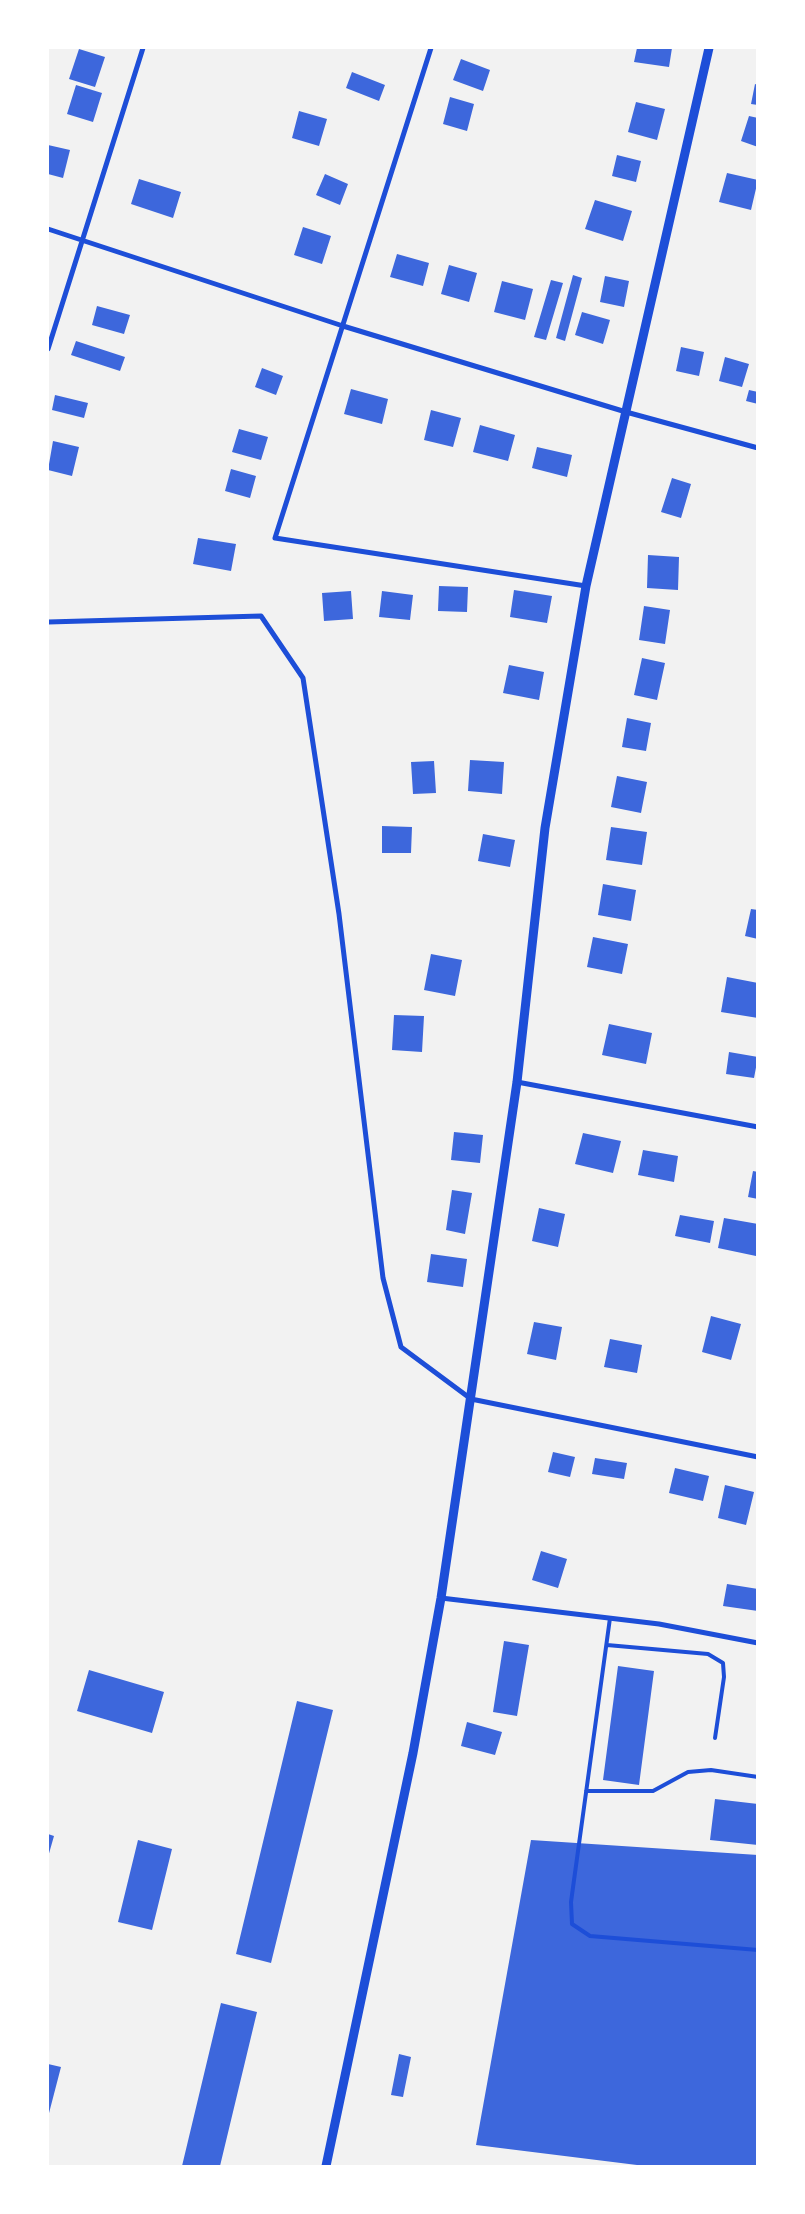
<!DOCTYPE html>
<style>
body{margin:0}
#map{position:relative;width:805px;height:2214px;overflow:hidden;background:#f2f2f2;font-family:"Fira Sans",sans-serif}
canvas{display:block}
.frame{position:absolute;inset:0;border:49px solid #fff;pointer-events:none}
</style>
<div id="map">
<canvas width="805" height="2214"></canvas>
<div class="frame"></div>
</div>
<script>
const context = document.querySelector('canvas').getContext('2d');
context.lineJoin = 'round';
function paint(path, color) {
  context.fillStyle = color;
  context.fill(path, 'evenodd');
}
function shape(rows) {
  const path = new Path2D();
  for (const r of rows) {
    path.moveTo(r[0], r[1]);
    for (let i = 2; i < r.length; i += 2) path.lineTo(r[i], r[i + 1]);
  }
  return path;
}
function stroke(path, color, width, dash) {
  context.strokeStyle = color;
  context.lineWidth = width;
  context.lineCap = dash ? 'butt' : 'round';
  context.setLineDash(dash || []);
  context.stroke(path);
}
paint(shape([
 [637,48,672,48,669,67,634,62],
 [79,49,105,57,95,87,69,79],
 [461,59,490,70,483,91,453,80],
 [352,72,385,85,379,101,346,88],
 [755,84,758,85,758,105,751,104],
 [76,85,102,93,93,122,67,114],
 [450,97,474,104,467,131,443,124],
 [636,102,665,109,657,140,628,132],
 [299,111,327,119,319,146,292,138],
 [749,116,758,118,758,147,741,141],
 [48,145,70,150,63,178,48,174],
 [617,155,641,161,636,182,612,176],
 [727,173,758,180,751,210,719,202],
 [325,174,348,184,340,205,316,195],
 [139,179,181,192,173,218,131,204],
 [595,200,632,211,623,241,585,229],
 [303,227,331,236,322,264,294,255],
 [397,254,429,263,423,286,390,277],
 [449,265,477,273,469,302,441,294],
 [573,275,582,278,565,341,556,338],
 [605,276,629,281,624,307,600,302],
 [551,280,563,283,546,340,534,337],
 [502,281,533,289,525,320,494,312],
 [97,306,130,315,124,334,92,325],
 [582,312,610,320,603,344,575,335],
 [76,341,125,357,120,371,71,355],
 [681,347,704,352,699,376,676,371],
 [725,357,749,364,742,387,719,381],
 [262,368,283,376,276,395,255,387],
 [351,389,388,399,382,424,344,414],
 [749,390,758,392,758,404,746,401],
 [55,395,88,403,84,418,52,410],
 [431,410,461,418,453,447,424,440],
 [480,425,515,435,508,461,473,452],
 [239,429,268,437,261,460,232,452],
 [53,441,79,447,72,476,48,470],
 [537,447,572,455,567,477,532,468],
 [231,469,256,476,250,498,225,491],
 [672,478,691,484,681,518,661,512],
 [198,538,236,544,231,571,193,564],
 [648,555,679,557,678,590,647,588],
 [439,586,468,587,467,612,438,611],
 [514,590,552,596,547,623,510,617],
 [351,591,353,619,324,621,322,593],
 [382,591,413,595,410,620,379,617],
 [644,606,670,610,665,644,639,640],
 [642,658,665,663,657,700,634,695],
 [509,665,544,672,539,700,503,693],
 [627,718,651,723,646,751,622,747],
 [470,760,504,762,502,794,468,791],
 [434,761,436,793,413,794,411,762],
 [617,776,647,782,641,813,611,807],
 [382,826,412,827,411,853,382,853],
 [611,827,647,832,642,865,606,860],
 [483,834,515,840,510,867,478,861],
 [603,884,636,890,631,921,598,915],
 [751,909,758,910,758,939,745,936],
 [593,937,628,944,622,974,587,967],
 [431,954,462,960,455,996,424,990],
 [727,977,758,983,758,1018,721,1012],
 [394,1015,424,1016,422,1052,392,1050],
 [609,1024,652,1033,646,1064,602,1055],
 [729,1052,758,1057,754,1078,726,1074],
 [454,1132,483,1135,480,1163,451,1160],
 [583,1133,621,1141,613,1173,575,1164],
 [643,1150,678,1156,674,1182,638,1175],
 [753,1171,758,1172,758,1199,748,1197],
 [452,1190,472,1193,465,1234,446,1230],
 [539,1208,565,1214,558,1247,532,1241],
 [680,1215,714,1221,710,1243,675,1236],
 [724,1218,758,1224,756,1256,718,1248],
 [431,1254,467,1259,463,1287,427,1282],
 [711,1316,741,1324,731,1360,702,1352],
 [534,1322,562,1327,556,1360,527,1354],
 [610,1339,642,1345,637,1373,604,1367],
 [553,1452,575,1457,570,1477,548,1472],
 [595,1458,627,1463,624,1479,592,1474],
 [675,1468,709,1476,703,1501,669,1493],
 [725,1485,754,1492,746,1525,718,1518],
 [541,1551,567,1559,558,1588,532,1580],
 [727,1584,758,1589,758,1611,723,1606],
 [504,1641,529,1645,517,1716,493,1712],
 [618,1666,654,1671,639,1785,603,1780],
 [89,1670,164,1692,152,1733,77,1711],
 [297,1701,333,1710,271,1963,236,1954],
 [467,1722,502,1732,495,1755,461,1746],
 [715,1799,758,1804,758,1845,710,1840],
 [48,1834,54,1836,48,1857],
 [138,1840,172,1849,152,1930,118,1922],
 [531,1840,758,1855,758,2166,645,2166,476,2145],
 [221,2003,257,2012,220,2166,182,2166],
 [399,2054,411,2057,403,2097,391,2095],
 [48,2064,61,2067,48,2117]
]), '#3d67dc');
stroke(shape([
 [610,1618,571,1902,572,1924,590,1936,758,1950],
 [607,1645,708,1654,723,1663,724,1677,715,1738],
 [586,1791,653,1791,688,1772,711,1770,758,1777]
]), '#1d4ed8', 4);
stroke(shape([
 [431,48,275,538,586,586],
 [48,229,343,326,626,412,758,448],
 [48,349,143,48],
 [48,622,261,616,303,678,339,914,383,1278,401,1347,471,1399,758,1457],
 [517,1082,758,1127],
 [441,1598,659,1624,758,1643]
]), '#1d4ed8', 5);
stroke(shape([
 [326,2166,413,1753,441,1598,517,1082,545,828,586,586,709,48]
]), '#1d4ed8', 9);
</script>
